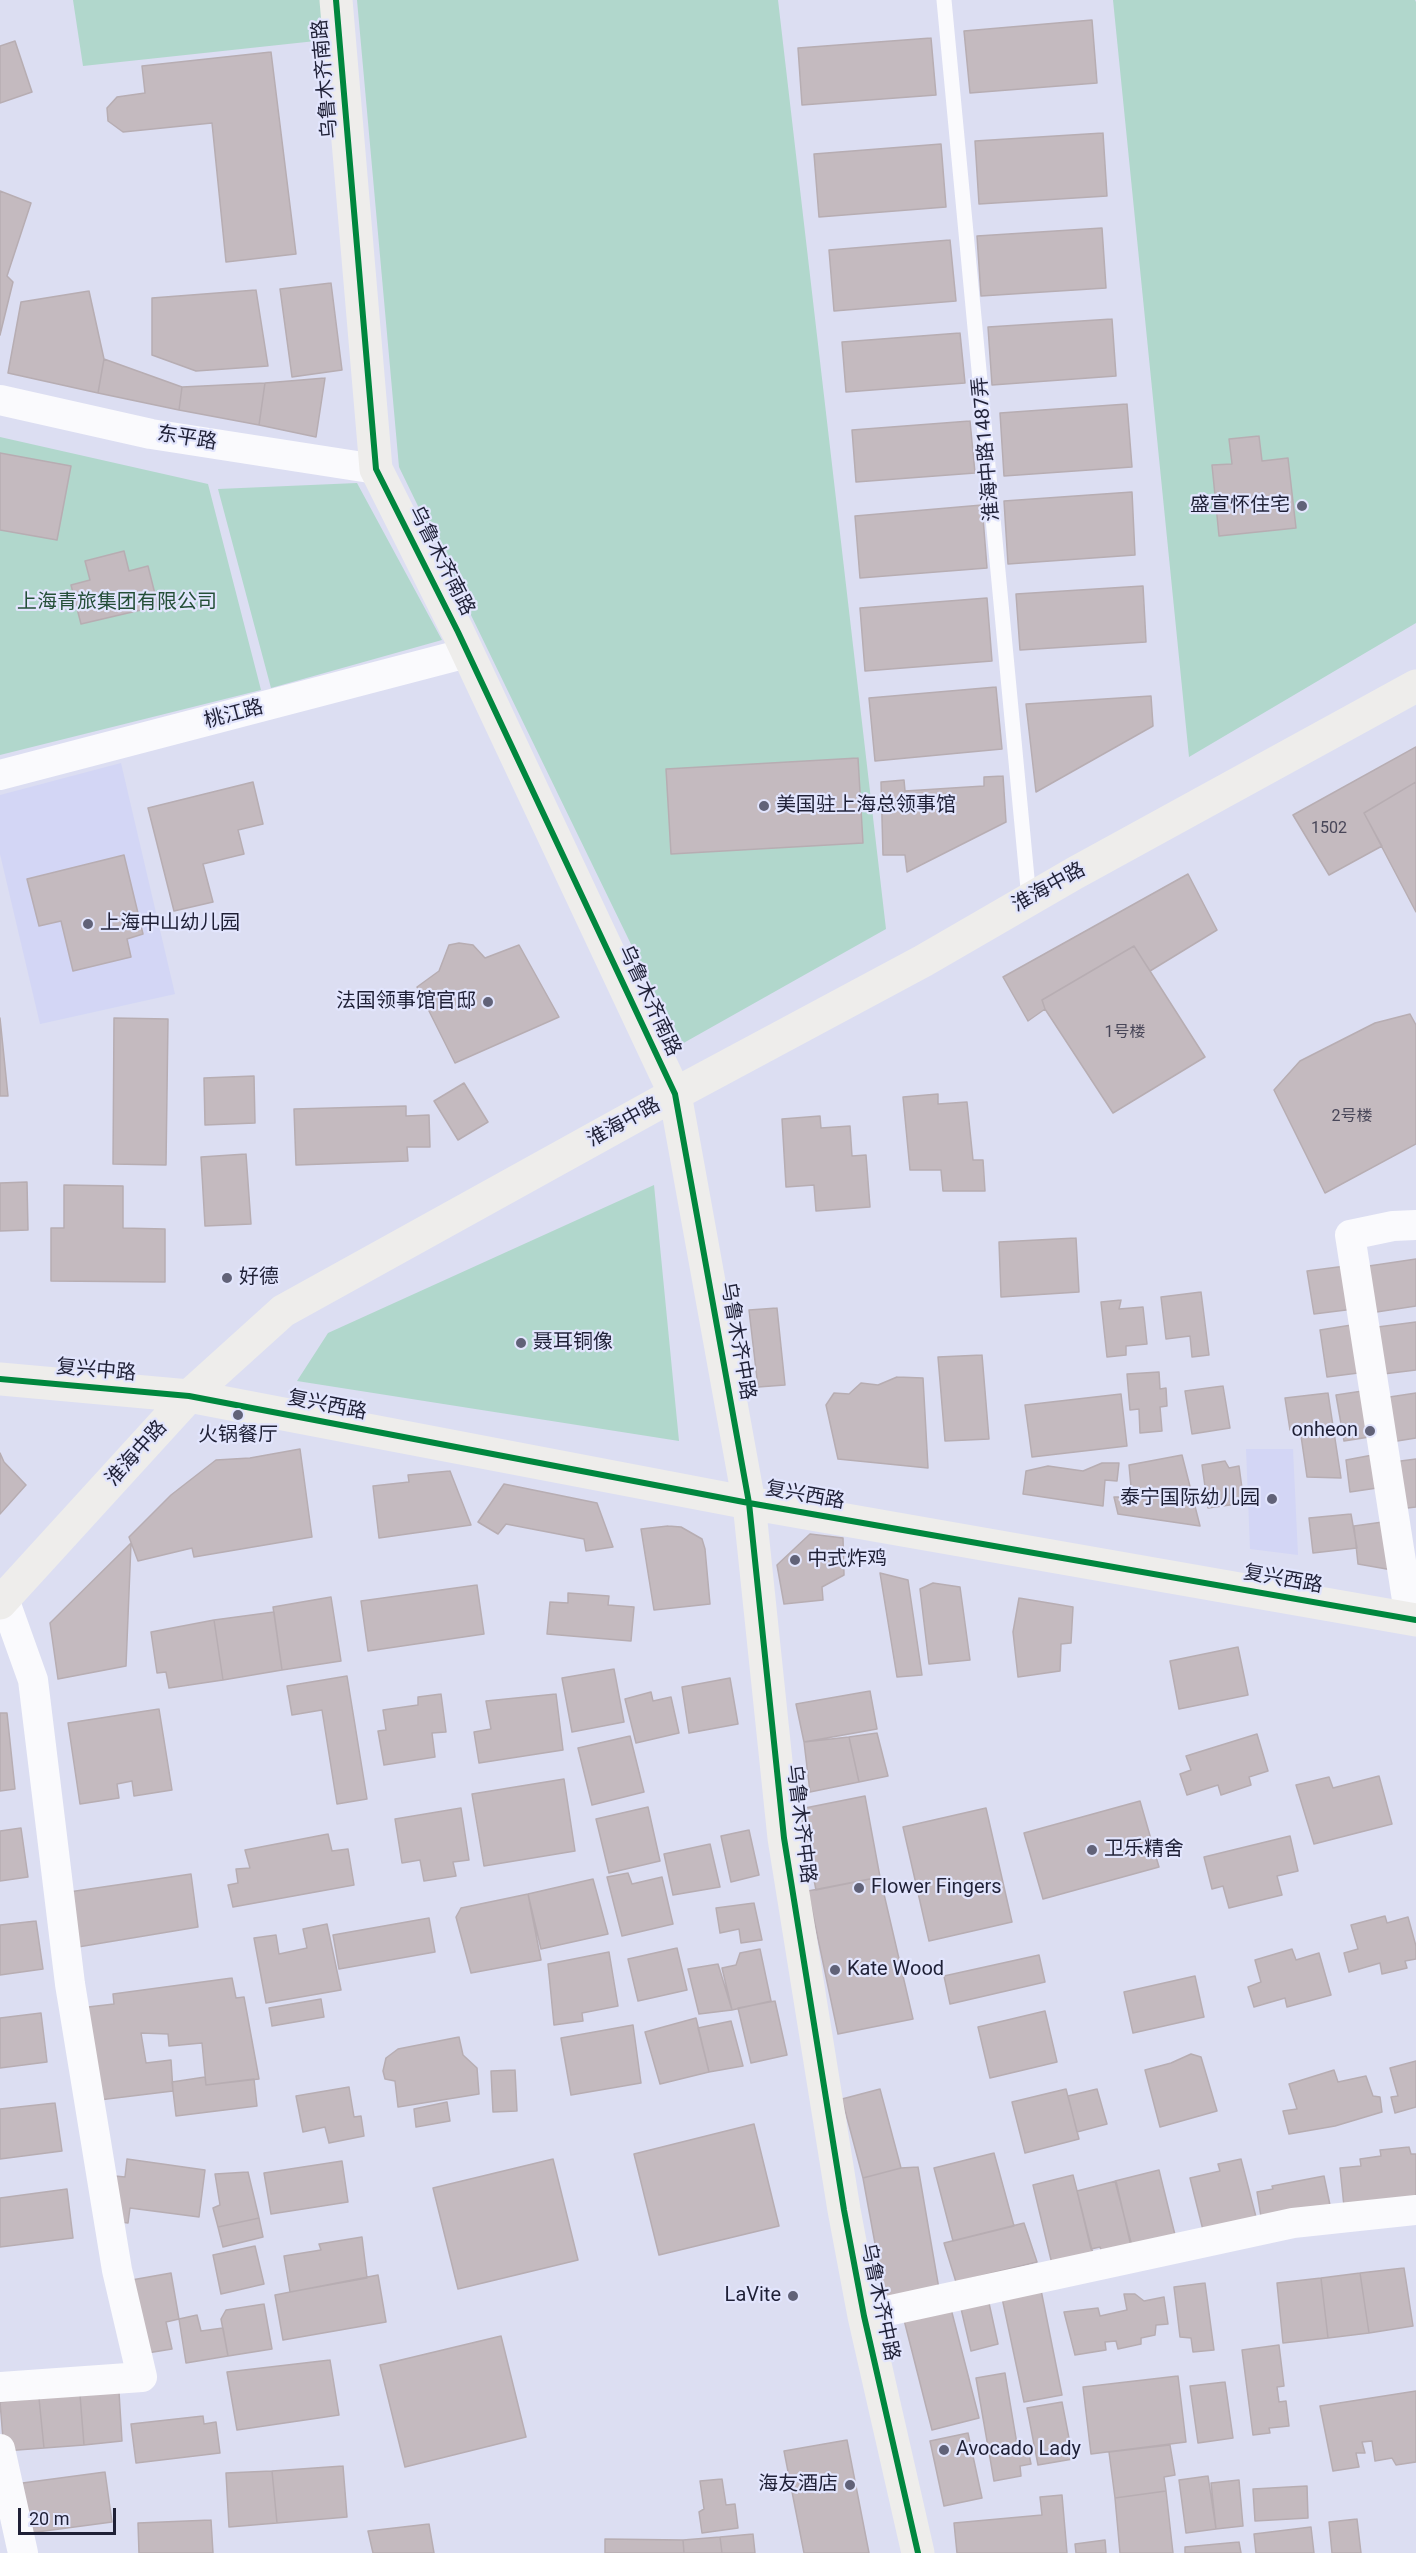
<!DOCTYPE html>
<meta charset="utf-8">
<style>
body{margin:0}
#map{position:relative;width:1416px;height:2553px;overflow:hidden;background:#dcdef2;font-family:Roboto,sans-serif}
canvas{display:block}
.scale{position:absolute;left:18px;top:2508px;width:98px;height:27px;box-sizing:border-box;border:3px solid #1f2036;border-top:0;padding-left:8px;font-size:18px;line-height:21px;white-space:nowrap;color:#1f2036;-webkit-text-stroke:4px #e2e5fd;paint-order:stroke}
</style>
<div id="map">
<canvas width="1416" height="2553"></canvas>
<div class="scale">20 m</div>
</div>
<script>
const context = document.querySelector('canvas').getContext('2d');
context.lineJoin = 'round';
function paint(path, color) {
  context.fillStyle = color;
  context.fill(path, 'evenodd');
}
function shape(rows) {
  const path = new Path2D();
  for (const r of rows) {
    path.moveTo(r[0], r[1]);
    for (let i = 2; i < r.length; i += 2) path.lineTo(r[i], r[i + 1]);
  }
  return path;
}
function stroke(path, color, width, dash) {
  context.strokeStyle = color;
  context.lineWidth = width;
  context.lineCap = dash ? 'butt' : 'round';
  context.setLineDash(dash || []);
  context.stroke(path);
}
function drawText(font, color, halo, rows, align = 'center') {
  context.font = font + ' Roboto,"Noto Sans SC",sans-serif';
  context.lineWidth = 4.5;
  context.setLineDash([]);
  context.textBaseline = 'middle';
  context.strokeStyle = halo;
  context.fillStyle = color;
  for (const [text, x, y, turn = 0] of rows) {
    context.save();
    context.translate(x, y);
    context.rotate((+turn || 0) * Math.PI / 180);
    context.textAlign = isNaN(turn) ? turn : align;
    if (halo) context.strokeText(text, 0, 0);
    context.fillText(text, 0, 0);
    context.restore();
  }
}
paint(shape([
 [121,763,175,994,40,1024,0,854,0,795],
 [1246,1449,1293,1449,1298,1555,1250,1549]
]), '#d3d6f5');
paint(shape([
 [73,0,322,0,325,40,83,66],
 [357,0,778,0,886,929,680,1045,399,467],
 [1113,0,1415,0,1416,2,1416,623,1189,757],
 [0,437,208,484,261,690,0,755],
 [357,483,442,640,271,688,218,489],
 [654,1185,679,1441,297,1381,328,1333]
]), '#b1d7cc');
const building = shape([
 [1092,20,1097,83,970,93,964,31,1092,20],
 [931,38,936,95,802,105,798,48,931,38],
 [15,41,32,92,0,103,0,46,15,41],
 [271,52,296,254,226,262,212,123,123,132,108,121,107,108,117,97,145,93,142,66,271,52],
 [1103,133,1107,196,979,204,975,141,1103,133],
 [941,144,946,207,819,217,814,154,941,144],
 [0,191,31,203,7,276,13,282,0,335,0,191],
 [1102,228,1106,288,981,296,977,236,1102,228],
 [950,240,956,301,834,311,829,250,950,240],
 [331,283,342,370,292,377,280,289,331,283],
 [256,290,268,366,196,371,152,355,152,298,256,290],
 [89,291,104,359,98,393,8,373,21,302,89,291],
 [1112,319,1116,376,992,385,988,327,1112,319],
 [960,333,965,383,846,392,842,342,960,333],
 [104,359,182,387,179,410,98,393,104,359],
 [325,378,316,437,259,425,265,383,325,378],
 [265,383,259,425,179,410,182,387,265,383],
 [1127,404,1132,467,1004,476,1000,413,1127,404],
 [970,421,975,473,856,482,852,430,970,421],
 [1259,436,1262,461,1288,458,1296,528,1219,536,1212,465,1232,464,1229,439,1259,436],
 [0,453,71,466,57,540,0,530,0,453],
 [1132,492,1135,555,1008,564,1004,501,1132,492],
 [982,505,987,568,860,578,855,516,982,505],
 [124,551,129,571,148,566,158,606,81,624,71,585,90,580,85,561,124,551],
 [1143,586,1146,642,1020,650,1016,594,1143,586],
 [987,598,992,661,865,671,860,608,987,598],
 [996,687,1002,749,875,761,869,698,996,687],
 [1151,696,1153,726,1036,792,1026,704,1151,696],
 [1416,747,1416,782,1364,813,1382,846,1329,875,1293,815,1416,747],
 [858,758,863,843,671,854,666,769,858,758],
 [1003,776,1006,822,907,872,905,855,883,855,881,782,904,780,905,791,984,786,984,777,1003,776],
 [253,782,263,824,238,830,244,854,203,864,213,902,174,911,148,808,253,782],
 [1416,782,1416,912,1364,813,1416,782],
 [124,855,143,934,127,939,131,957,73,971,61,921,39,926,27,879,124,855],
 [1188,874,1217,930,1150,971,1134,946,1042,1000,1045,1009,1028,1021,1003,977,1188,874],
 [459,943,473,945,485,958,519,945,559,1017,455,1063,417,987,439,971,449,945,459,943],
 [1134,946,1205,1057,1113,1113,1045,1009,1042,1000,1134,946],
 [1410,1014,1416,1025,1416,1144,1325,1193,1274,1090,1300,1061,1375,1023,1410,1014],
 [0,1018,8,1096,0,1096,0,1018],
 [114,1018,168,1019,166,1165,113,1164,114,1018],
 [254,1076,255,1123,205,1125,204,1078,254,1076],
 [464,1083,488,1122,458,1140,434,1101,464,1083],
 [938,1094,938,1104,967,1102,973,1160,983,1160,985,1191,943,1191,941,1170,910,1170,903,1097,938,1094],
 [406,1106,406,1116,429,1115,430,1147,407,1147,408,1161,296,1165,294,1109,406,1106],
 [820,1116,821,1128,850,1126,852,1156,866,1155,870,1207,816,1211,814,1185,786,1187,782,1119,820,1116],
 [246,1154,251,1224,205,1226,201,1157,246,1154],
 [27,1182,28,1230,0,1231,0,1183,27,1182],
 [64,1185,123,1186,123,1228,165,1229,165,1282,51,1281,51,1228,64,1228,64,1185],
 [1076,1238,1079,1292,1001,1297,999,1242,1076,1238],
 [1416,1259,1416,1306,1370,1313,1362,1267,1416,1259],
 [1346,1266,1354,1309,1314,1314,1307,1271,1346,1266],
 [1201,1292,1209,1355,1192,1357,1190,1336,1166,1339,1161,1297,1201,1292],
 [1121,1300,1119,1309,1143,1307,1147,1344,1126,1346,1126,1355,1107,1357,1101,1302,1121,1300],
 [777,1308,785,1385,758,1387,749,1310,777,1308],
 [1416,1322,1416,1370,1375,1375,1370,1328,1416,1322],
 [1358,1324,1366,1372,1327,1377,1320,1330,1358,1324],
 [982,1355,989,1439,945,1441,938,1357,982,1355],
 [1159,1372,1160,1389,1166,1388,1167,1406,1160,1407,1162,1431,1140,1433,1139,1409,1130,1410,1127,1374,1159,1372],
 [897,1377,923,1378,928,1468,838,1459,826,1405,834,1393,849,1394,861,1383,878,1385,897,1377],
 [1223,1386,1230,1428,1192,1434,1185,1391,1223,1386],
 [1369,1390,1376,1436,1344,1441,1336,1395,1369,1390],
 [1328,1393,1341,1478,1307,1477,1300,1429,1290,1430,1285,1398,1328,1393],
 [1416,1393,1416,1438,1391,1442,1383,1398,1416,1393],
 [1121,1394,1127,1446,1032,1457,1025,1405,1121,1394],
 [300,1449,312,1537,194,1557,192,1548,138,1561,129,1537,171,1495,216,1460,250,1458,300,1449],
 [0,1453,4,1462,26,1485,0,1514,0,1453],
 [1378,1454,1384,1487,1350,1492,1346,1460,1378,1454],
 [1182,1455,1200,1526,1118,1514,1114,1497,1132,1497,1129,1465,1182,1455],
 [1416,1459,1416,1507,1399,1509,1393,1462,1416,1459],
 [1225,1461,1229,1468,1239,1466,1244,1503,1208,1508,1202,1465,1225,1461],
 [1102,1463,1119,1463,1117,1481,1105,1480,1103,1506,1023,1494,1026,1471,1048,1466,1083,1471,1102,1463],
 [450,1471,471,1525,379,1538,373,1486,409,1482,408,1475,450,1471],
 [504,1484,597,1503,613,1547,586,1551,584,1539,506,1524,498,1534,478,1522,504,1484],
 [1351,1514,1357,1548,1313,1553,1309,1518,1351,1514],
 [1390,1521,1398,1571,1358,1564,1354,1526,1390,1521],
 [668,1526,681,1527,702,1539,705,1549,710,1604,654,1610,641,1529,668,1526],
 [810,1534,843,1538,844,1575,822,1587,823,1600,784,1604,777,1565,810,1534],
 [131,1543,126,1666,58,1679,50,1623,131,1543],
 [880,1573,908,1580,922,1675,897,1677,880,1573],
 [933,1583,960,1587,970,1660,929,1664,920,1589,933,1583],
 [477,1585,484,1634,368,1651,361,1601,477,1585],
 [568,1593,609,1596,608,1605,634,1607,631,1641,547,1634,550,1602,568,1603,568,1593],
 [331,1597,341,1661,282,1670,273,1607,331,1597],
 [1019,1598,1073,1607,1071,1643,1061,1644,1060,1671,1018,1677,1013,1632,1019,1598],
 [274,1612,282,1670,223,1680,214,1620,274,1612],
 [214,1620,223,1680,169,1688,166,1672,157,1673,151,1632,214,1620],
 [1238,1647,1248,1695,1179,1709,1170,1661,1238,1647],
 [614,1669,624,1722,572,1732,562,1678,614,1669],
 [347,1676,367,1799,337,1804,322,1710,292,1715,287,1686,347,1676],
 [730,1678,738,1724,689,1733,682,1687,730,1678],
 [870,1691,877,1729,804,1742,796,1704,870,1691],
 [651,1692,653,1701,671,1697,679,1733,636,1743,625,1699,651,1692],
 [441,1694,446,1732,432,1733,435,1757,384,1765,378,1731,386,1730,383,1710,418,1705,418,1697,441,1694],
 [556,1694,563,1750,479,1763,474,1732,491,1729,486,1701,556,1694],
 [159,1709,172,1790,134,1796,132,1781,117,1784,119,1798,80,1804,68,1723,159,1709],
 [0,1713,7,1713,15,1789,0,1791,0,1713],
 [877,1733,888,1776,859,1782,849,1737,877,1733],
 [1257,1734,1268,1771,1249,1777,1251,1785,1221,1795,1218,1785,1187,1795,1180,1774,1191,1770,1186,1756,1257,1734],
 [630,1736,644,1792,592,1805,578,1748,630,1736],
 [849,1737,859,1782,810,1792,804,1742,849,1737],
 [1379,1776,1392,1824,1314,1844,1296,1785,1329,1777,1333,1788,1379,1776],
 [564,1779,575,1851,484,1866,472,1794,564,1779],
 [865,1796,880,1877,816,1890,800,1809,865,1796],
 [1140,1801,1159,1867,1043,1899,1024,1833,1140,1801],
 [648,1807,660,1861,609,1873,596,1819,648,1807],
 [461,1808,469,1860,453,1862,456,1876,424,1881,420,1860,402,1863,395,1819,461,1808],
 [986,1808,1012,1922,929,1941,903,1827,986,1808],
 [21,1828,28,1877,0,1881,0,1831,21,1828],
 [749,1830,759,1875,731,1882,721,1836,749,1830],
 [328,1834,332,1851,348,1849,354,1885,233,1907,228,1885,238,1883,236,1869,250,1868,245,1850,328,1834],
 [1290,1836,1298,1871,1277,1876,1282,1895,1229,1908,1223,1886,1212,1889,1204,1857,1290,1836],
 [710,1844,720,1887,673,1895,664,1854,710,1844],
 [628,1873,632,1884,662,1877,673,1924,622,1936,607,1877,628,1873],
 [191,1874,198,1927,78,1947,69,1892,191,1874],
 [880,1877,913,2019,838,2034,808,1891,880,1877],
 [593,1879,608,1934,541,1949,528,1894,593,1879],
 [528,1894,541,1960,471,1973,456,1917,461,1908,528,1894],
 [754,1903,762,1940,741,1943,739,1929,720,1933,716,1908,754,1903],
 [1385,1916,1387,1923,1408,1917,1416,1946,1416,1959,1405,1961,1407,1968,1382,1974,1380,1963,1349,1972,1344,1953,1358,1949,1351,1925,1385,1916],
 [429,1918,435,1952,339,1969,333,1935,429,1918],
 [36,1921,43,1969,0,1975,0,1925,36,1921],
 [327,1924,341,1990,266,2003,254,1938,276,1935,279,1954,307,1948,303,1929,327,1924],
 [677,1948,687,1990,638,2001,628,1959,677,1948],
 [760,1949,771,2001,732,2010,722,1968,736,1965,740,1953,760,1949],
 [1292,1949,1296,1960,1319,1953,1331,1995,1287,2007,1285,1998,1254,2007,1248,1987,1261,1982,1255,1960,1292,1949],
 [609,1952,618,2006,582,2013,583,2021,554,2025,548,1964,609,1952],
 [1039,1955,1045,1982,950,2004,944,1976,1039,1955],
 [718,1964,732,2010,699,2014,688,1969,718,1964],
 [1195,1976,1204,2017,1133,2033,1124,1992,1195,1976],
 [232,1978,236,1998,244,1997,259,2079,206,2085,202,2043,169,2046,168,2034,141,2033,146,2063,171,2060,173,2091,99,2100,88,2007,114,2004,113,1994,232,1978],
 [321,1999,324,2017,272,2026,269,2008,321,1999],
 [775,2001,787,2055,751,2063,738,2008,775,2001],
 [1045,2011,1057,2062,990,2078,978,2027,1045,2011],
 [41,2013,47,2062,0,2068,0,2018,41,2013],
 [696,2018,709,2072,660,2084,645,2032,696,2018],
 [731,2021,743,2066,709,2072,698,2028,731,2021],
 [633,2025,641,2083,571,2095,561,2038,633,2025],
 [459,2037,463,2055,477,2068,479,2094,398,2107,395,2081,385,2079,383,2071,386,2058,398,2049,459,2037],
 [1191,2054,1201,2057,1217,2111,1160,2127,1145,2070,1171,2063,1191,2054],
 [1416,2061,1416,2107,1395,2113,1391,2097,1398,2096,1390,2068,1416,2061],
 [515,2070,517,2111,493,2112,491,2071,515,2070],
 [1334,2070,1338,2082,1366,2076,1373,2096,1380,2097,1382,2112,1335,2126,1289,2134,1283,2111,1297,2109,1289,2084,1334,2070],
 [205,2077,206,2085,254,2079,257,2106,176,2116,172,2082,205,2077],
 [349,2087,354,2117,361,2116,364,2136,329,2143,325,2127,303,2132,296,2096,349,2087],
 [880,2089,901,2168,863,2178,842,2099,880,2089],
 [1066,2089,1079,2139,1025,2153,1012,2102,1066,2089],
 [1097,2089,1107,2124,1077,2132,1068,2096,1097,2089],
 [447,2102,450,2121,416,2127,414,2109,447,2102],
 [55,2103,62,2151,0,2159,0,2109,55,2103],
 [754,2124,779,2226,659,2255,634,2154,754,2124],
 [1409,2147,1411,2154,1416,2154,1416,2207,1345,2216,1340,2168,1361,2166,1360,2159,1381,2156,1380,2150,1409,2147],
 [994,2153,1014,2226,953,2241,934,2168,994,2153],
 [127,2159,205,2170,199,2217,130,2208,128,2223,113,2221,115,2176,125,2177,127,2159],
 [553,2159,578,2260,458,2289,433,2188,553,2159],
 [1241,2159,1256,2217,1203,2230,1190,2178,1220,2171,1218,2164,1241,2159],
 [342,2161,348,2202,271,2214,264,2173,342,2161],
 [918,2167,939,2289,885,2298,863,2178,901,2168,918,2167],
 [1159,2170,1176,2239,1133,2250,1115,2181,1159,2170],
 [248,2172,259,2218,218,2227,213,2208,220,2205,215,2174,248,2172],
 [1073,2175,1093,2254,1052,2264,1033,2185,1073,2175],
 [1324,2176,1331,2210,1262,2223,1257,2192,1273,2189,1272,2186,1324,2176],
 [1116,2181,1131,2246,1102,2253,1100,2247,1091,2249,1077,2191,1116,2181],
 [67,2189,73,2238,0,2247,0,2198,67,2189],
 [259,2218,263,2237,223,2247,218,2227,259,2218],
 [1024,2223,1037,2262,956,2282,944,2243,1024,2223],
 [362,2237,367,2278,290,2292,284,2256,321,2250,319,2244,362,2237],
 [255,2246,264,2284,221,2294,213,2255,255,2246],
 [1404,2268,1413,2326,1369,2333,1360,2273,1404,2268],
 [171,2273,179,2319,166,2322,172,2349,141,2354,126,2281,171,2273],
 [1360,2273,1369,2333,1328,2338,1321,2278,1360,2273],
 [378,2275,386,2322,283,2340,275,2295,378,2275],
 [1321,2278,1328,2338,1283,2343,1277,2283,1321,2278],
 [1205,2283,1214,2350,1193,2352,1191,2338,1180,2337,1174,2287,1205,2283],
 [1040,2285,1062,2395,1024,2402,1001,2293,1040,2285],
 [987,2294,998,2344,971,2351,959,2300,987,2294],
 [1124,2294,1135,2294,1144,2301,1164,2297,1168,2324,1156,2325,1155,2335,1141,2338,1141,2344,1118,2349,1116,2341,1105,2342,1106,2350,1075,2355,1064,2312,1098,2308,1100,2316,1127,2310,1124,2294],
 [949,2301,979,2418,932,2430,902,2312,949,2301],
 [264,2304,272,2349,228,2356,221,2319,226,2310,264,2304],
 [197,2315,201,2331,223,2328,228,2356,186,2363,179,2319,197,2315],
 [501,2336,526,2437,405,2467,380,2365,501,2336],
 [1279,2345,1284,2386,1277,2387,1279,2402,1286,2401,1289,2426,1269,2428,1270,2433,1253,2435,1242,2350,1279,2345],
 [330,2360,339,2415,237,2430,227,2372,330,2360],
 [1005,2373,1017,2444,1027,2445,1031,2464,1020,2466,1021,2476,994,2481,976,2378,1005,2373],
 [1178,2376,1186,2442,1091,2454,1083,2387,1178,2376],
 [1225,2382,1233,2438,1198,2443,1190,2386,1225,2382],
 [1416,2391,1416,2462,1396,2465,1392,2458,1375,2461,1372,2441,1362,2442,1365,2453,1356,2453,1359,2467,1333,2471,1320,2406,1416,2391],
 [119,2392,122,2441,84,2445,80,2395,119,2392],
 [80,2395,84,2445,44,2448,39,2398,80,2395],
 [39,2398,44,2448,4,2451,0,2402,39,2398],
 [1062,2402,1073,2459,1038,2465,1027,2408,1062,2402],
 [203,2416,204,2424,216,2422,220,2453,136,2463,131,2424,203,2416],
 [968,2433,982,2498,944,2506,930,2441,968,2433],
 [847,2440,869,2553,804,2553,784,2451,847,2440],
 [1170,2445,1175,2475,1164,2477,1166,2491,1115,2498,1109,2452,1170,2445],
 [343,2466,347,2517,277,2523,272,2471,343,2466],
 [272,2471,277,2523,229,2527,226,2473,272,2471],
 [105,2472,112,2522,22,2534,15,2484,105,2472],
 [1208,2476,1216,2529,1186,2533,1179,2480,1208,2476],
 [722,2479,726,2505,735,2504,738,2528,702,2533,699,2512,704,2509,700,2481,722,2479],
 [1239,2480,1243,2526,1216,2529,1211,2483,1239,2480],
 [1307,2486,1308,2518,1255,2521,1253,2489,1307,2486],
 [1166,2491,1173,2553,1120,2553,1115,2498,1166,2491],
 [1062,2495,1067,2553,957,2553,954,2523,1042,2515,1040,2497,1062,2495],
 [1357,2519,1361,2553,1332,2553,1329,2522,1357,2519],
 [211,2520,213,2553,139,2553,138,2523,211,2520],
 [429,2524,434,2553,373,2553,368,2531,429,2524],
 [1311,2527,1314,2553,1256,2553,1254,2534,1311,2527],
 [753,2534,755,2553,722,2553,720,2537,753,2534],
 [720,2537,722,2553,684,2553,683,2540,720,2537],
 [605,2539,683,2540,684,2553,605,2553,605,2539],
 [1105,2540,1106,2553,1076,2553,1075,2544,1105,2540],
 [1239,2542,1241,2553,1185,2553,1185,2547,1239,2542]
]);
paint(building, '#c4babf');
stroke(building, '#b7adb2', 1.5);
stroke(shape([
 [944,0,1029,899]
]), '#fafafd', 15);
stroke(shape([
 [0,400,151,434,376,469],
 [0,775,467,653],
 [1410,1619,1350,1235,1393,1226,1416,1225],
 [864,2316,1293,2223,1416,2210],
 [0,2387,142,2377,117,2270,70,1984,33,1680,4,1599],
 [0,2449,23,2553]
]), '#fafafd', 30);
stroke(shape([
 [336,0,376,469,458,632,675,1094,749,1503,784,1838,844,2210,864,2316,918,2553],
 [0,1379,189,1396,749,1503,1416,1620],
 [0,1603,189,1396,283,1311,675,1094,923,961,1075,873,1416,686]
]), '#eeedeb', 33);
stroke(shape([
 [336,0,376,469,458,632,675,1094,749,1503,784,1838,844,2210,864,2316,918,2553],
 [0,1379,189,1396,749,1503,1416,1620]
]), '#00873e', 6);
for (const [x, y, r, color] of [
 [1302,506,6,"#616278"],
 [764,806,6,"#616278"],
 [88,924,6,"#616278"],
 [488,1002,6,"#616278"],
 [227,1278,6,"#616278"],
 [521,1343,6,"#616278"],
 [238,1415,6,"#616278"],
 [1370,1431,6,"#616278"],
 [1272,1499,6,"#616278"],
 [795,1560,6,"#616278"],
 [1092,1850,6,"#616278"],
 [859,1888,6,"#616278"],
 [835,1970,6,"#616278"],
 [793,2296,6,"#616278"],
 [944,2450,6,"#616278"],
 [850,2485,6,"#616278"]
]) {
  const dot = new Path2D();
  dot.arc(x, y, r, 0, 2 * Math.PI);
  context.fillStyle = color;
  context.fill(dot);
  stroke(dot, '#e2e5fd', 2);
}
drawText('16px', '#484658', null, [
 ["1502",1329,829],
 ["1号楼",1125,1033],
 ["2号楼",1352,1117]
]);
drawText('20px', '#1f2036', '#e2e5fd', [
 ["乌鲁木齐南路",326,79,-95],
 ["东平路",187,439,9],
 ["淮海中路1487弄",987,449,-95],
 ["乌鲁木齐南路",441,561,63],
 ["桃江路",234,715,-15],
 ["淮海中路",1049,888,-29],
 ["乌鲁木齐南路",649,1001,65],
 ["淮海中路",624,1123,-29],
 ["乌鲁木齐中路",737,1341,80],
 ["复兴中路",96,1371,5],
 ["复兴西路",327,1406,11],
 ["淮海中路",137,1454,-48],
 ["复兴西路",805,1496,10],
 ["复兴西路",1283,1580,10],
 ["乌鲁木齐中路",800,1824,83],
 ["乌鲁木齐中路",879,2302,78]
]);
drawText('20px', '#1f2036', '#e2e5fd', [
 ["盛宣怀住宅",1290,506,"right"],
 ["美国驻上海总领事馆",776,806],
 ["上海中山幼儿园",100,924],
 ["法国领事馆官邸",476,1002,"right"],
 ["好德",239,1278],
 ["聂耳铜像",533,1343],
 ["onheon",1358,1431,"right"],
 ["火锅餐厅",238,1436,"center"],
 ["泰宁国际幼儿园",1260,1499,"right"],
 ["中式炸鸡",807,1560],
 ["卫乐精舍",1104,1850],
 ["Flower Fingers",871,1888],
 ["Kate Wood",847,1970],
 ["LaVite",781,2296,"right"],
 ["Avocado Lady",956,2450],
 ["海友酒店",838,2485,"right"]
], 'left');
drawText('20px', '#254f39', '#e2e5fd', [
 ["上海青旅集团有限公司",117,603]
]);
</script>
